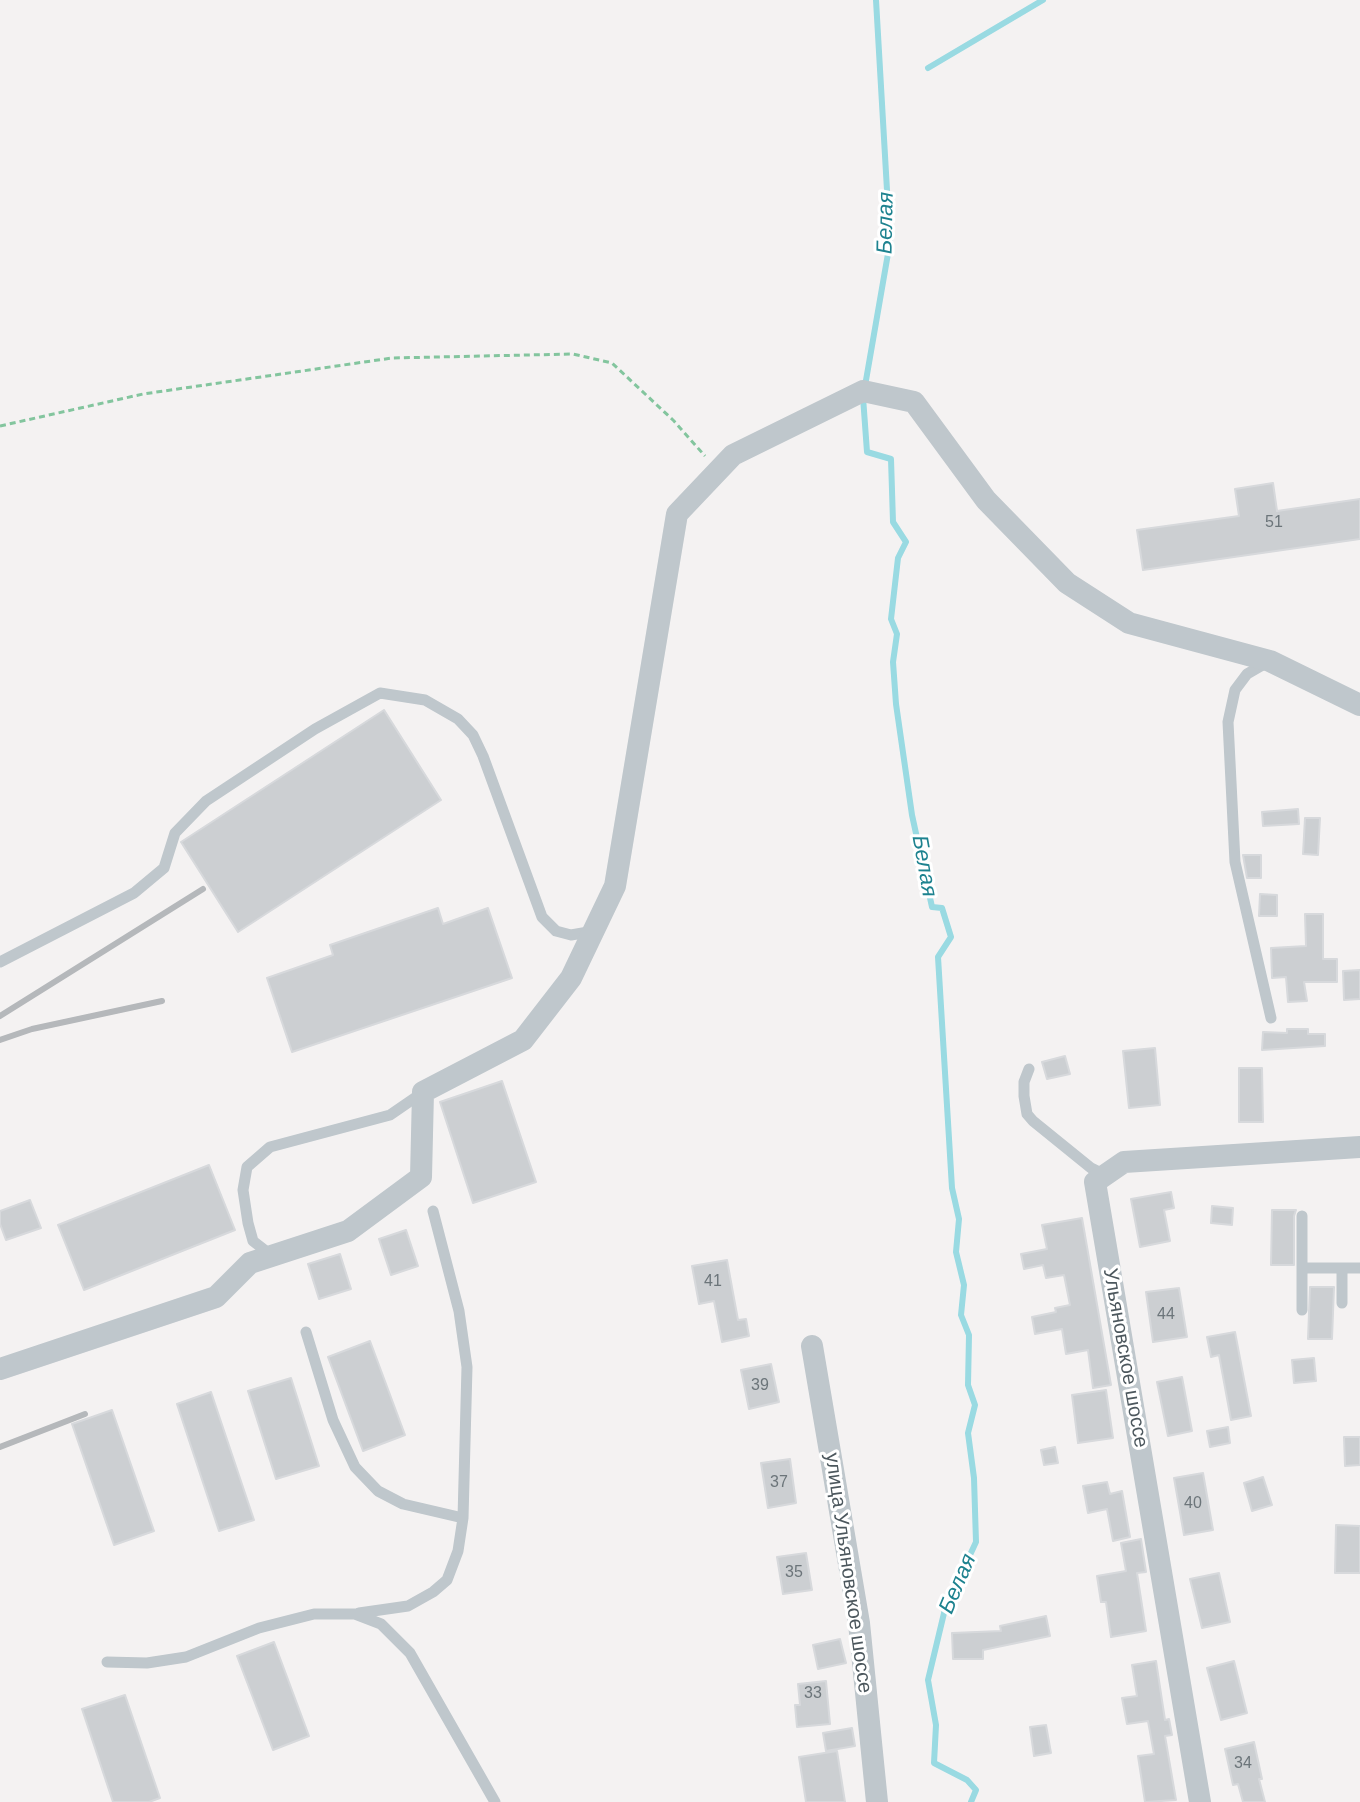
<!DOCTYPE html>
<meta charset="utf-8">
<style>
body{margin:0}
canvas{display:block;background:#f4f2f2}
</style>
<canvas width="1360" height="1802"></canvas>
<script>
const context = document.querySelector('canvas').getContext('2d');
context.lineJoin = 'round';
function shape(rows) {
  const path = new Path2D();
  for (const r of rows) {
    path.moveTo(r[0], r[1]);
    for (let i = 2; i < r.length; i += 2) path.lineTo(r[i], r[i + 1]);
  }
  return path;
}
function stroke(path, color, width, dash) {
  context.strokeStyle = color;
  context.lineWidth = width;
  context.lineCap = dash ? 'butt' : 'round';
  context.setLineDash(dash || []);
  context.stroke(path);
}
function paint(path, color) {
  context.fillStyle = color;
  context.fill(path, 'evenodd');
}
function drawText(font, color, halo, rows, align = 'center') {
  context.font = font + ' Arial,sans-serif';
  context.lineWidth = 6;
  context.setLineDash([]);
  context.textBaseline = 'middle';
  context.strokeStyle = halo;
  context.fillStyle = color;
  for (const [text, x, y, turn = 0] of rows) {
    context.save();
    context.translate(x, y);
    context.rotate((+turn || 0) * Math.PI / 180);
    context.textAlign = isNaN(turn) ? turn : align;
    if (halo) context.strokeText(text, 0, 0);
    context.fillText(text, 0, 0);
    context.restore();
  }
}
stroke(shape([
 [928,68,1043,0],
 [865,386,890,242,876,0],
 [863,397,867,452,891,459,893,522,906,542,898,558,891,619,897,634,893,662,896,704,912,815,932,907,942,908,951,937,938,957,952,1188,959,1219,956,1252,964,1285,961,1315,969,1335,968,1385,975,1405,968,1433,974,1478,976,1542,945,1609,928,1680,936,1725,934,1763,967,1780,976,1790,971,1802]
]), '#99dae2', 6);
const building = shape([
 [1273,483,1277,511,1360,499,1360,539,1143,570,1137,530,1239,516,1235,489,1273,483],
 [384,710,441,800,238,932,181,842,384,710],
 [1298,809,1299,824,1263,826,1262,812,1298,809],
 [1305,818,1320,818,1318,855,1303,854,1305,818],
 [1243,855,1261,855,1261,878,1247,878,1243,855],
 [1260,894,1277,895,1277,916,1259,916,1260,894],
 [438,908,443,924,488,908,512,978,292,1052,267,978,333,955,330,945,438,908],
 [1305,914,1323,914,1323,959,1337,959,1337,982,1304,982,1307,1001,1288,1002,1286,977,1272,978,1271,948,1306,946,1305,914],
 [1360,970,1360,999,1344,1000,1343,971,1360,970],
 [1287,1029,1308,1029,1308,1034,1325,1034,1325,1046,1262,1050,1263,1032,1287,1033,1287,1029],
 [1155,1048,1160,1105,1129,1108,1123,1051,1155,1048],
 [1065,1056,1070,1074,1047,1079,1042,1062,1065,1056],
 [1239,1068,1262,1068,1263,1122,1239,1122,1239,1068],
 [502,1081,536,1182,473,1203,440,1102,502,1081],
 [209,1165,235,1230,84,1290,58,1225,209,1165],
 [1171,1192,1174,1208,1164,1210,1170,1241,1140,1247,1131,1199,1171,1192],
 [30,1200,41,1228,6,1240,0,1224,0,1211,30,1200],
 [1212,1206,1233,1208,1232,1225,1211,1223,1212,1206],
 [1272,1210,1296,1210,1294,1216,1294,1265,1271,1265,1272,1210],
 [1082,1218,1111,1385,1093,1388,1088,1350,1066,1354,1062,1329,1035,1334,1032,1317,1056,1312,1055,1308,1070,1305,1064,1275,1046,1278,1043,1265,1024,1269,1021,1254,1047,1249,1042,1225,1082,1218],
 [406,1230,418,1266,391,1275,379,1239,406,1230],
 [340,1254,351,1289,319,1299,308,1264,340,1254],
 [727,1260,738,1320,746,1319,749,1336,722,1342,714,1301,699,1304,692,1266,727,1260],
 [1310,1287,1334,1287,1332,1339,1308,1339,1310,1287],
 [1179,1288,1187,1337,1153,1342,1146,1292,1179,1288],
 [1235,1332,1251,1416,1231,1420,1219,1355,1211,1357,1207,1337,1235,1332],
 [370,1341,405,1435,363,1451,328,1357,370,1341],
 [1314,1358,1316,1381,1294,1383,1292,1360,1314,1358],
 [771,1364,779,1402,749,1409,741,1370,771,1364],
 [1182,1377,1192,1431,1168,1436,1157,1382,1182,1377],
 [291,1378,319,1466,276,1479,248,1391,291,1378],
 [1106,1390,1113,1438,1078,1443,1072,1395,1106,1390],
 [211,1392,254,1520,219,1531,177,1404,211,1392],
 [112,1410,154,1531,114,1545,72,1424,112,1410],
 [1228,1427,1230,1443,1210,1447,1207,1431,1228,1427],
 [1344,1437,1360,1437,1360,1465,1345,1466,1344,1437],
 [1055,1447,1058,1463,1044,1465,1041,1450,1055,1447],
 [790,1459,796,1503,768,1508,761,1463,790,1459],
 [1203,1473,1213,1530,1184,1535,1174,1478,1203,1473],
 [1263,1477,1272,1505,1252,1511,1244,1483,1263,1477],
 [1107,1482,1110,1494,1122,1491,1130,1537,1113,1541,1107,1509,1088,1513,1083,1486,1107,1482],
 [1336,1525,1360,1526,1360,1573,1335,1573,1336,1525],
 [1141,1539,1146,1572,1137,1573,1146,1631,1111,1637,1106,1602,1101,1602,1097,1576,1126,1571,1121,1543,1141,1539],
 [806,1553,812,1590,783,1594,777,1557,806,1553],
 [1219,1573,1230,1622,1202,1628,1190,1579,1219,1573],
 [1046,1616,1050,1636,983,1650,983,1659,953,1659,952,1633,1001,1631,1000,1626,1046,1616],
 [840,1639,846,1663,818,1669,813,1645,840,1639],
 [274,1642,309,1736,273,1750,237,1656,274,1642],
 [1156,1661,1165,1720,1169,1719,1172,1735,1165,1736,1176,1800,1145,1802,1138,1756,1154,1754,1148,1721,1127,1724,1122,1698,1137,1696,1132,1665,1156,1661],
 [1234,1661,1247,1713,1221,1720,1207,1668,1234,1661],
 [826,1681,830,1724,797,1727,795,1705,800,1705,798,1684,826,1681],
 [125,1695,160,1798,149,1802,113,1802,82,1709,125,1695],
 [1046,1725,1051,1753,1034,1756,1030,1727,1046,1725],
 [852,1728,855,1746,826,1751,823,1733,852,1728],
 [1254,1742,1262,1779,1259,1779,1265,1802,1243,1802,1238,1784,1233,1785,1225,1749,1254,1742],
 [837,1751,845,1802,806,1802,799,1757,837,1751]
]);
paint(building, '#cccfd2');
stroke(building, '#d7d9dc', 2);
stroke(shape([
 [0,426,143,394,392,358,573,354,612,363,674,421,705,456]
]), '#83c59e', 3, [6, 4]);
stroke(shape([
 [1266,663,1247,674,1235,690,1228,722,1235,862,1271,1018],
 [0,962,134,893,164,868,175,833,206,801,315,729,380,693,425,700,458,719,473,735,483,756,542,917,556,931,571,935,594,931],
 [1029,1069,1024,1082,1024,1096,1027,1114,1033,1121,1091,1168,1105,1175],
 [271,1255,253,1241,248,1223,243,1190,247,1167,270,1147,390,1115,422,1093],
 [1303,1268,1360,1268],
 [1342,1268,1342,1303],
 [1302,1310,1302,1216],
 [306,1332,333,1420,355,1467,378,1491,403,1504,463,1518],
 [359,1613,408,1606,433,1592,447,1580,458,1551,463,1518,467,1367,459,1311,433,1211],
 [107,1662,147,1663,186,1657,259,1628,314,1614,355,1614,381,1624,410,1653,495,1802]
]), '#bfc7cc', 11);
stroke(shape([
 [812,1346,859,1623,877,1802],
 [0,1369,216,1297,250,1263,348,1231,421,1177,423,1092,523,1040,571,978,615,886,677,514,733,455,863,391,914,402,986,500,1067,583,1129,623,1270,661,1360,705],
 [1200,1802,1095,1182,1124,1162,1360,1147]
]), '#bfc7cc', 22);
stroke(shape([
 [0,1016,203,889],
 [0,1040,32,1029,162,1001],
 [0,1447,85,1414]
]), '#b5b8bb', 6);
drawText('16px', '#6c757a', null, [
 ["51",1274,523],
 ["41",713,1282],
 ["44",1166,1315],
 ["39",760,1386],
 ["37",779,1483],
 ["40",1193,1504],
 ["35",794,1573],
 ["33",813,1694],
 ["34",1243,1764]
]);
drawText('20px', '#4c575d', '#fff', [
 ["Ульяновское шоссе",1125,1358,80],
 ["улица Ульяновское шоссе",848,1573,82]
]);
drawText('italic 22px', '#1d828f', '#fff', [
 ["Белая",886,223,-89],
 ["Белая",924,866,80],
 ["Белая",958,1584,-67]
]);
</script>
